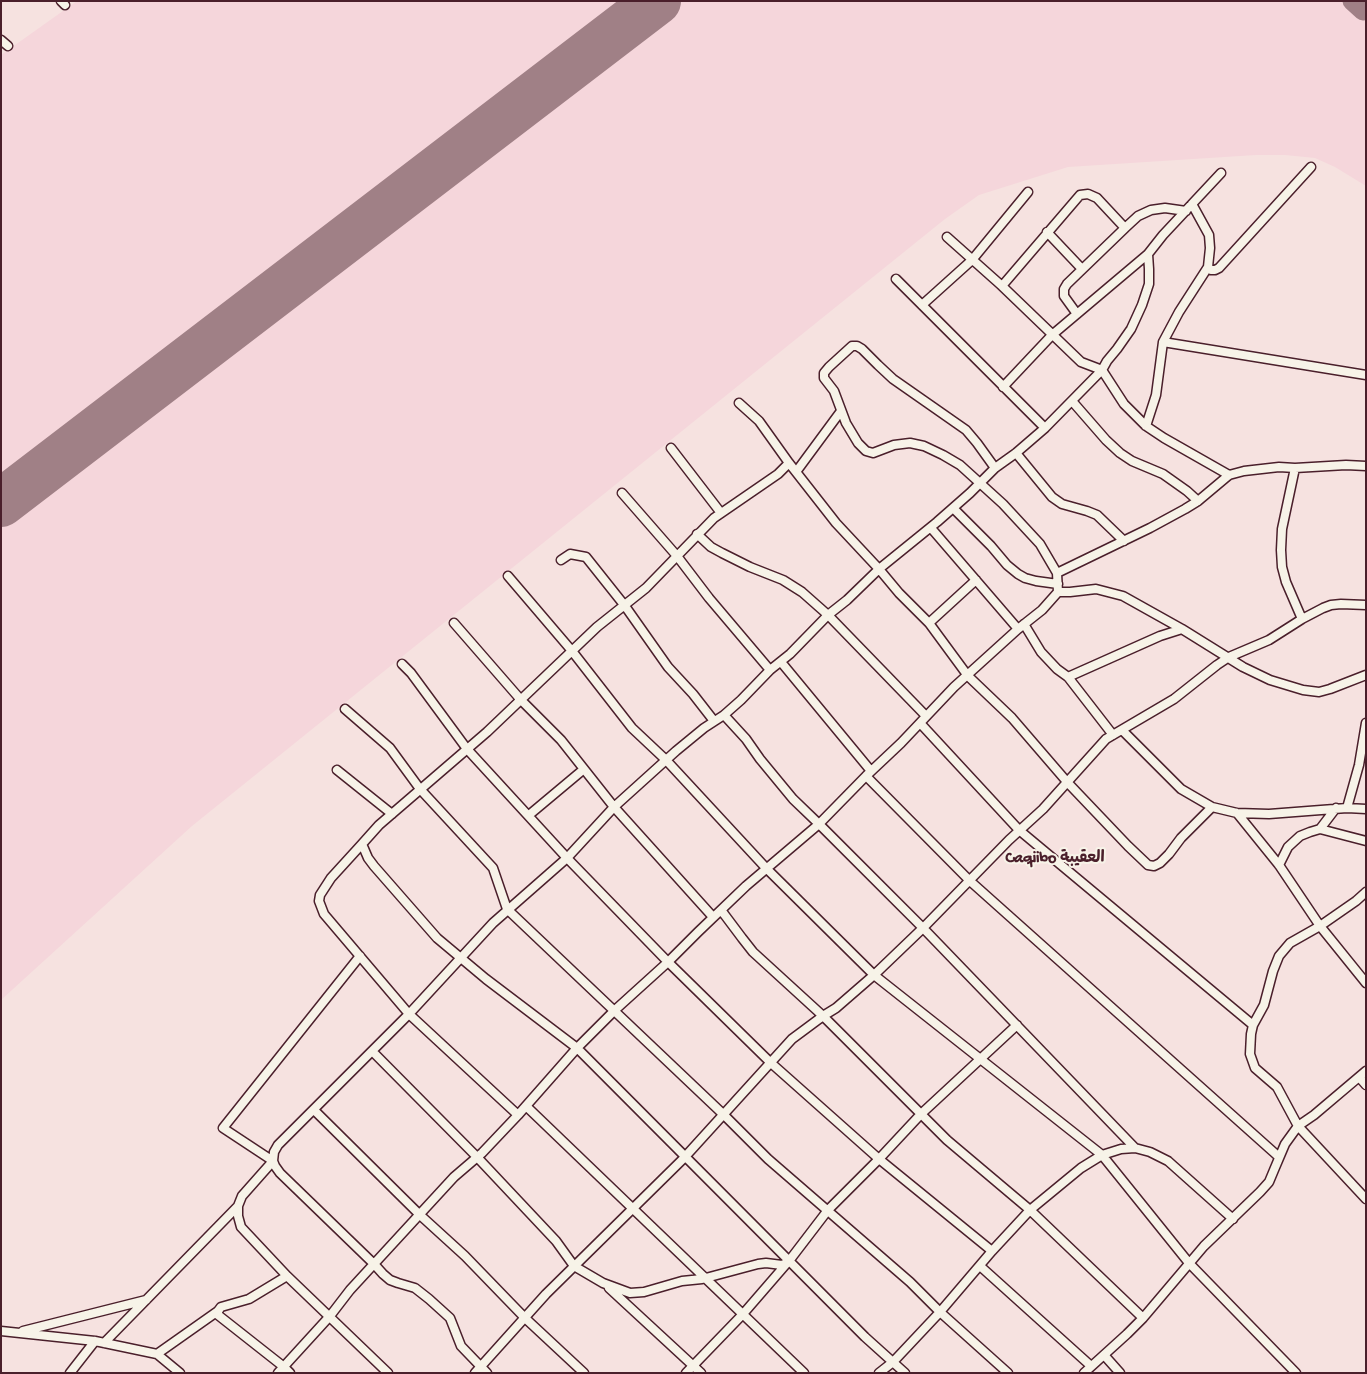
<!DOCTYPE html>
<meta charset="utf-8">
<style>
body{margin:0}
#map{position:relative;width:1367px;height:1374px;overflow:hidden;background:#f6e2e0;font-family:"Gochi Hand",sans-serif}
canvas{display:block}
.frame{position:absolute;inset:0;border:2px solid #4a1f2b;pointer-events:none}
</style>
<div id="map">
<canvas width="1367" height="1374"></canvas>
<div class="frame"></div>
</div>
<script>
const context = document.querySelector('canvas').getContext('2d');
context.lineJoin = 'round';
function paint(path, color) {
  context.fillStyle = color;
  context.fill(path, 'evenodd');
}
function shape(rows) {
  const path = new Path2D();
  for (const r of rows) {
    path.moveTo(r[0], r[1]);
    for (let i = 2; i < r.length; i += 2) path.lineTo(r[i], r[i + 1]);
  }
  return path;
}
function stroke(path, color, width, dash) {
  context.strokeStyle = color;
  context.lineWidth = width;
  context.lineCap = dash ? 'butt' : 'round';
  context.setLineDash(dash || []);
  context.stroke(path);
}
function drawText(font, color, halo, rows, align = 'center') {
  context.font = font + ' "Gochi Hand","Playpen Sans Arabic",sans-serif';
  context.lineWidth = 4;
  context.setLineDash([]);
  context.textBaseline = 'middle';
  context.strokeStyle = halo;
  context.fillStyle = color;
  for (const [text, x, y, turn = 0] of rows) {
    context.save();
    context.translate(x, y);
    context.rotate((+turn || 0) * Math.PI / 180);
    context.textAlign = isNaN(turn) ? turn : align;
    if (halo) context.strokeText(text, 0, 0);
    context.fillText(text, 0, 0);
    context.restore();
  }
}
paint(shape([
 [77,1,1366,1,1366,186,1335,167,1315,158,1285,155,1256,155,1068,167,979,195,945,219,192,826,1,1000,1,55]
]), '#f5d6db');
stroke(shape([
 [1352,1,1363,11]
]), '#a08086', 19);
stroke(shape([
 [1,503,657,1]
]), '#a08086', 48);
const minor = shape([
 [61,1,65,5],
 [1,40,8,46],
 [1192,204,1209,235,1210,248,1208,267,1211,270,1215,270,1219,268,1311,167],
 [1047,232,1082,269],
 [947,237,1002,286,1081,362,1102,370,1124,404,1146,426,1164,438,1229,475],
 [896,279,1045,428],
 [1002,286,1080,195,1088,194,1097,198,1125,228],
 [922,305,972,260,1028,192],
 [1077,314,1064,296,1064,289,1067,284,1125,228,1138,216,1151,210,1165,208,1186,211],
 [1163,342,1366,375],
 [1003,387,1052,335,1148,254],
 [1072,401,1106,440,1120,453,1132,461,1163,474,1187,491,1198,501],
 [739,403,759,421,789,463,836,523,879,569,899,593,929,623,968,676,1012,718,1068,783,1128,846,1148,865,1154,866,1160,863,1169,854,1181,838,1212,807,1237,813,1269,814,1347,808,1366,809],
 [1146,426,1156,395,1163,342,1179,312,1208,267],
 [671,448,721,513],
 [1016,453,1052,497,1062,504,1087,511,1097,515,1124,541],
 [789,463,778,474,714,518,646,588,597,627,487,732,379,825,362,844,368,858,374,866,437,938,486,979,577,1048,865,1337,905,1373],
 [1295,468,1282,529,1281,550,1282,567,1286,582,1302,619],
 [796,472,841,411],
 [622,493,677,556,709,598,770,670],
 [953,508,991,546,1007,565,1018,574,1025,578,1036,581,1058,584],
 [931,528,1018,629],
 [697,534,711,547,722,553,750,567,783,580,802,592,828,615,926,716],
 [561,560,570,554,586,557,625,606,668,667,693,694,714,721],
 [1057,573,1150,528,1185,509,1198,501,1229,475,1244,471,1279,467,1295,468,1346,465,1366,466],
 [508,576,572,651,632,728,666,760,766,868,874,975,1102,1155,1189,1263,1296,1373],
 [1058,592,1070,592,1096,589,1123,596,1182,629,1243,667,1270,680,1303,690,1319,692,1330,689,1366,675],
 [454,623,521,700,561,740,614,807,713,917],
 [929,623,976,580],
 [1024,624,1041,652,1057,669,1068,677,1113,735],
 [781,662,871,771],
 [402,664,411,673,467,749,567,858,668,962,771,1063,879,1159,992,1251],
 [1068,677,1160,636,1182,629],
 [345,709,390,748,420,789,493,868,507,909,724,1115,768,1159,910,1282,940,1312,992,1251,1030,1210,1081,1168,1102,1155,1121,1149,1135,1148,1150,1152,1168,1161,1233,1219],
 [920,723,1019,830,1253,1025],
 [1122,730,1181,789,1212,807],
 [337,770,392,814],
 [866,776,970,881,1279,1157],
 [1347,808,1359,765,1366,723],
 [1237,813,1279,865,1320,926,1366,983],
 [529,815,584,769],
 [1320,829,1336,808],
 [362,844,331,878,320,895,319,901,324,914,409,1014,518,1115],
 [1279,865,1288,847,1300,836,1310,832,1320,829,1366,841],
 [1366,892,1356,901,1320,926,1290,943,1279,956,1273,971,1264,1005,1253,1025,1251,1034,1250,1054,1255,1068,1277,1087,1298,1126,1366,1199],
 [721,910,742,938,753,952,823,1016,947,1140,1030,1210,1143,1318],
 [372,1051,477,1157,556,1241,574,1266,603,1283,630,1293,644,1292,682,1281,702,1279,758,1264,766,1263,782,1265,786,1263,789,1261,828,1210,879,1159,921,1114,1017,1025],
 [1359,1077,1366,1085],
 [526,1106,804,1373],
 [314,1110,420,1215,465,1256,525,1318,584,1373],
 [1135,1148,923,928,819,824,793,799,760,759,746,739,724,715,741,700,770,670,790,654,828,615,847,600,879,569,937,522,970,493,995,468,1016,453,1045,428,1102,370,1107,361,1117,349,1131,329,1142,305,1149,284,1149,269,1148,254,1163,235,1221,173],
 [980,1266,1091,1366],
 [287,1276,241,1227,238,1216,238,1206,242,1196,273,1161,223,1128,360,956],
 [609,1288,701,1373],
 [1,1331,95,1341,157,1354,180,1373],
 [23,1331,146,1300],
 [104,1343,238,1206],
 [157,1354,218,1311],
 [1104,1355,1120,1373],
 [70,1373,95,1341],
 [278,1373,330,1316,350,1290,454,1177,482,1153,518,1115,577,1048,615,1010,668,962,698,932,746,886,819,824,866,776,901,743,954,687,1018,629,1042,610,1058,592,1057,573,1040,544,1003,504,960,465,943,455,924,446,910,443,894,445,873,453,866,451,858,443,846,423,834,391,824,378,824,373,829,367,852,346,857,346,862,349,878,365,893,379,966,430,977,443,995,468],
 [290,1373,284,1367,218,1315,218,1311,221,1307,249,1299,287,1276,388,1373],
 [475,1373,546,1294,683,1159,792,1039,823,1016,836,1008,874,975,923,928,1009,840,1043,809,1106,739,1174,699,1217,665,1229,657,1269,640,1302,619,1323,608,1331,605,1341,604,1366,605],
 [487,1373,461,1346,450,1318,429,1299,415,1288,398,1283,390,1280,383,1274,374,1264,280,1173,275,1166,273,1161,274,1152,278,1145,409,1014,493,923,567,858,614,807,676,751,704,728,724,715],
 [686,1373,743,1314,788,1262],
 [879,1373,893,1362,940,1312,1008,1373],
 [1084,1373,1127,1334,1143,1318,1204,1246,1260,1192,1269,1182,1274,1170,1285,1144,1298,1126,1314,1115,1366,1071]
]);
stroke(minor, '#4a1f2b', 11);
stroke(minor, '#f7f3e8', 8);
drawText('bold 16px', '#4a1f2b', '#f7f3e8', [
 ["Caqiibo العقيبة",1055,860]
]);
</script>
